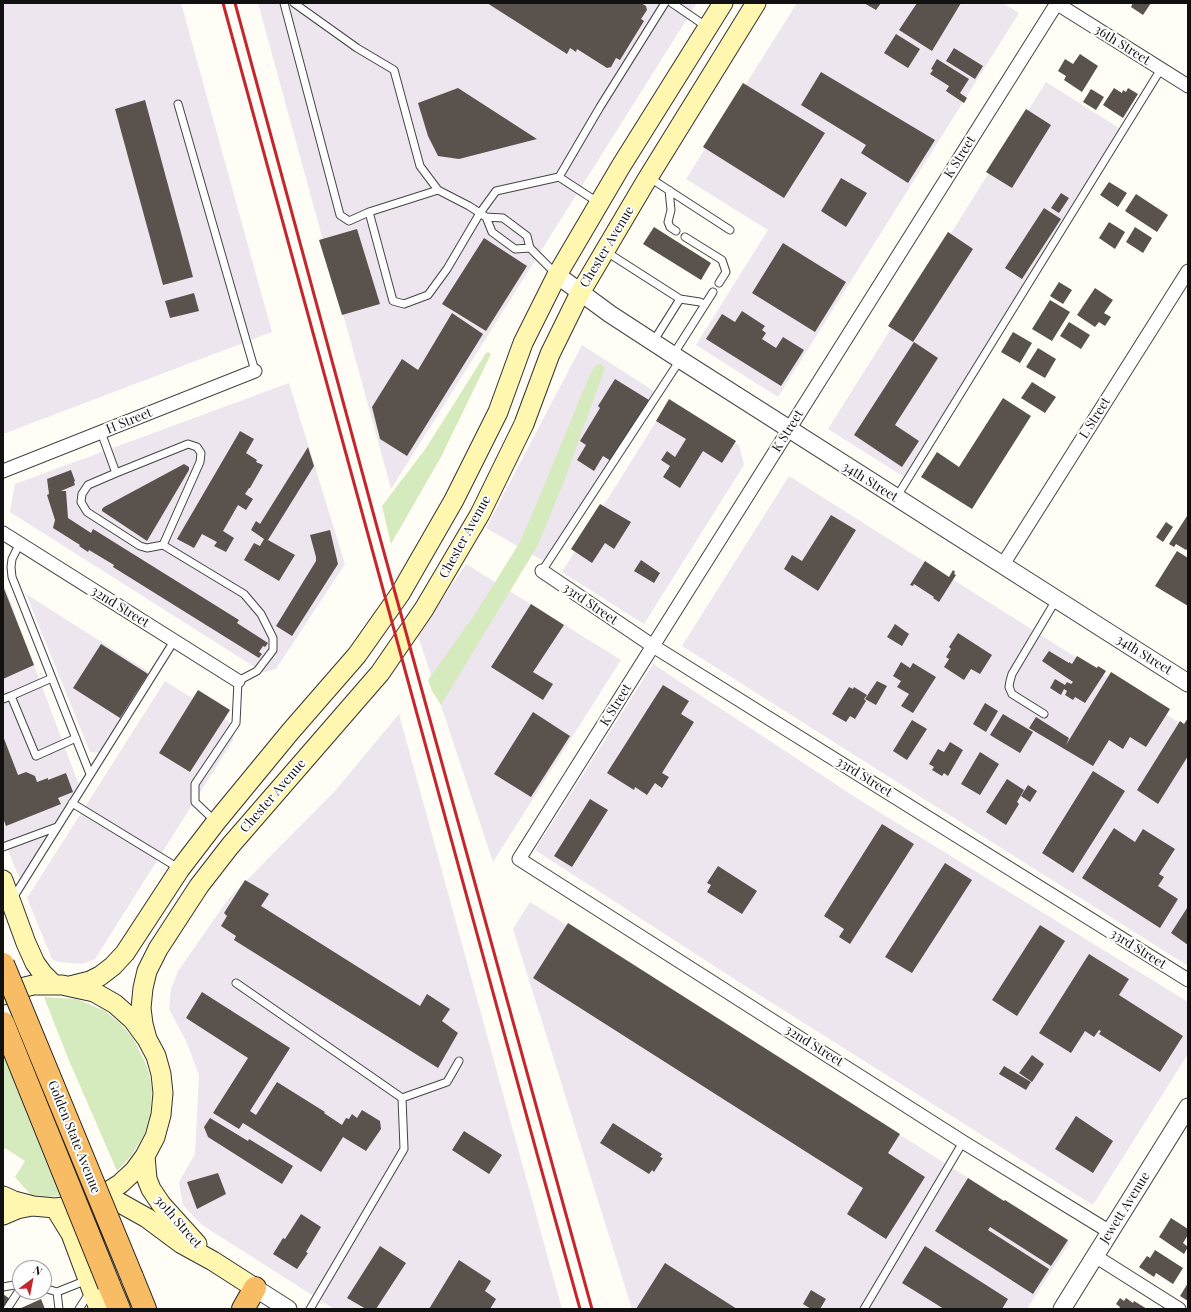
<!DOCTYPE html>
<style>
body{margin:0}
#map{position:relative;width:1191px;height:1312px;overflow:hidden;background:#fffdf5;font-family:"Playfair Display",serif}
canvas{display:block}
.frame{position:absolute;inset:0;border:4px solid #111;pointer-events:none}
.north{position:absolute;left:12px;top:1260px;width:40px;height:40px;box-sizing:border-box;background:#fff;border:1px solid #a0a0a0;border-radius:50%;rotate:32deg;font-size:11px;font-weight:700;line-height:16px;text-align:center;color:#111}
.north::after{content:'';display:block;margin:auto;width:14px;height:18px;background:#c4262e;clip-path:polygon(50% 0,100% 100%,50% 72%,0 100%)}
</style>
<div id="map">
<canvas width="1191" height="1312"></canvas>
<div class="frame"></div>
<div class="north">N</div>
</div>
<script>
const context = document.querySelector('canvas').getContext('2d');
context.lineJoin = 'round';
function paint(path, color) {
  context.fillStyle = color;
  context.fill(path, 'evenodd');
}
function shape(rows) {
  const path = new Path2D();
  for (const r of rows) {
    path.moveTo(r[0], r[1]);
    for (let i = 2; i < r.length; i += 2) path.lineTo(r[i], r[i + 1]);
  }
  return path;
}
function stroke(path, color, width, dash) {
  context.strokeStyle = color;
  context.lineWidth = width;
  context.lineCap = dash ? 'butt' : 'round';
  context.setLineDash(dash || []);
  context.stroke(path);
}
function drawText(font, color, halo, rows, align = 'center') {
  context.font = font + ' "Playfair Display",serif';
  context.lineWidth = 4;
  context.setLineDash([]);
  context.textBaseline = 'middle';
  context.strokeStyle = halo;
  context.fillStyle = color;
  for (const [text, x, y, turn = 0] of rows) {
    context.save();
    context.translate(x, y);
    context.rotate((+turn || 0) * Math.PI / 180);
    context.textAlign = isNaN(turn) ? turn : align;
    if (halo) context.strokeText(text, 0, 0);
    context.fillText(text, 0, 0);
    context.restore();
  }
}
paint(shape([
 [3,3,181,3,272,332,3,434],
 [258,3,697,3,391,489],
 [797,3,1003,3,1019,13,778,397,696,345,768,230,686,179],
 [1046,82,1122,130,904,477,828,429],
 [582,345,657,393,549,564,486,528],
 [289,383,345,564,276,669,265,672,261,671,10,512,15,484],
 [669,401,739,445,744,465,644,624,562,572],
 [789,476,1188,728,1188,966,682,646],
 [466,564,621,660,493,862,418,636],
 [3,582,80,788,21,882,3,839],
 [26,594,152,674,103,753,90,752],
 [653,664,858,799,1188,1002,1188,1054,1093,1205,742,984,535,850],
 [165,681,228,721,234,730,233,740,95,959,82,964,58,962,52,959,27,898],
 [399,714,562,1309,334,1309,202,1225,183,1205,179,1182,195,1154,199,1075,186,1041,169,1009,171,989,178,971,229,898,335,791],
 [530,902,1070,1242,1027,1309,632,1309,513,929]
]), '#eee6ef');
paint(shape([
 [488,352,491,354,441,457,391,544,382,506,426,448,486,353],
 [598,364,601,364,605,368,563,484,538,545,441,705,432,691,428,680,477,611,520,542,536,505,588,379,593,369],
 [44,997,77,999,105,1011,121,1024,134,1040,144,1060,149,1073,152,1090,150,1118,144,1135,131,1156,117,1171,68,1058],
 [3,1046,61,1196,32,1198,30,1194,15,1177,25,1161,5,1148,3,1150]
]), '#d5ebbd');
paint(shape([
 [487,3,641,3,646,6,647,10,641,19,644,21,620,60,616,58,611,67,607,68,577,49,576,52,570,48,567,54],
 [864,3,881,3,876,10],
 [917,3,961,3,932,51,899,30],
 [1133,3,1151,3,1143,15,1131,7],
 [896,34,920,49,908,68,884,53],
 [954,48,983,66,975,79,946,61],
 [1080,54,1098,66,1082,92,1064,80,1066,76,1058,71,1065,59,1073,64],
 [937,59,969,79,960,93,967,98,964,103,946,91,949,86,930,74,933,70,931,69],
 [821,72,935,140,908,183,861,153,866,145,801,105],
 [743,83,825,133,784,198,703,147],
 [458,88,537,139,459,159,438,156,428,136,418,103],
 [1114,88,1122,93,1123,90,1126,92,1128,88,1138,94,1123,118,1103,105],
 [1091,89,1104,97,1096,110,1083,102],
 [145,100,193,277,163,285,115,109],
 [1026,109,1051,125,1012,188,986,172],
 [841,178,867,193,846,227,821,211],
 [1109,182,1127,193,1118,207,1100,195],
 [1061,193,1069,198,1059,213,1051,208],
 [1136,194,1168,215,1157,232,1125,211],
 [1044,208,1061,219,1022,279,1005,268],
 [1109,222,1125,232,1115,249,1099,238],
 [654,227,711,263,701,280,643,244],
 [1135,227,1152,238,1143,253,1126,242],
 [357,229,380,304,342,315,319,240],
 [948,232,973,249,913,342,888,326],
 [484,238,527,266,486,331,442,304],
 [783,243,846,282,815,332,752,293],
 [1059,282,1072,290,1063,304,1050,296],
 [1095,288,1113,300,1104,313,1111,317,1105,326,1099,322,1095,327,1077,315],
 [194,293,199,311,170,318,165,301],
 [1050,300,1070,312,1052,341,1032,329],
 [742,311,765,326,762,330,766,333,762,339,776,348,783,337,804,350,781,386,706,339,722,314,735,322],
 [452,313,483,334,407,456,380,439,372,407,402,359,418,370],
 [1069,322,1090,335,1081,349,1060,336],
 [1013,332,1032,343,1020,363,1001,352],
 [914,342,938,358,895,425,919,441,902,467,854,435],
 [1038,348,1056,359,1045,378,1026,367],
 [615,379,649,400,611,461,603,456,594,471,577,460,586,445,580,441,600,408,598,406],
 [1032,382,1056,397,1045,413,1021,398],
 [1003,398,1031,416,972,509,921,477,937,452,959,467],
 [669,399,736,441,722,463,703,451,680,488,663,477,670,466,661,460,667,451,675,457,686,439,656,421],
 [240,431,254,439,246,453,257,460,256,462,263,465,250,488,249,488,245,494,253,499,246,510,238,505,223,531,234,538,226,552,214,546,217,542,202,534,194,548,177,539],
 [308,447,314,466,268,540,295,555,279,581,244,560,254,543,260,546,264,539,251,530,256,521,260,524],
 [184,464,189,467,189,470,147,541,102,511,102,509,104,507],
 [71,470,75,481,74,482,75,485,61,491,66,491,68,518,91,533,93,529,239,620,237,623,268,643,265,647,263,646,259,652,262,654,259,658,113,567,114,565,89,550,88,552,79,546,80,545,53,528,55,520,47,495,49,494,47,479],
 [600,504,631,522,614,549,605,543,592,563,571,549],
 [831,515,856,530,818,591,784,569,792,555,802,561],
 [1187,516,1188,517,1188,550,1187,549,1186,550,1176,544,1174,547,1169,544],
 [1166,522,1173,527,1163,542,1156,537],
 [330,530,338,564,292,636,276,626,316,561,316,557,310,535],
 [1177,551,1188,558,1188,606,1155,586],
 [641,560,660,573,654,583,634,571],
 [925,561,949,577,953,570,955,572,954,574,956,575,939,602,933,598,934,597,914,584,913,586,910,585],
 [3,586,34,665,3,679],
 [531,604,564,625,533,672,553,684,543,700,491,667],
 [895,624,909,634,902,646,887,637],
 [958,633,992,655,980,674,971,669,964,680,944,667,949,659,946,657,951,649,949,647],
 [101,644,148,674,120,718,73,688],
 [1049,651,1069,663,1069,662,1072,664,1077,656,1097,668,1098,666,1106,671,1085,703,1075,697,1073,700,1065,695,1067,691,1064,689,1061,695,1050,688,1055,679,1065,685,1067,682,1071,684,1073,682,1042,661],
 [901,662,910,668,913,663,936,677,913,713,901,706,909,694,897,687,901,681,893,676],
 [1111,672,1170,709,1146,747,1130,737,1123,749,1109,740,1093,766,1029,728,1036,717,1069,738,1066,745],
 [877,681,887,686,876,705,865,699],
 [663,685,689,701,681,714,694,722,662,773,669,777,662,788,655,783,647,795,635,787,634,790,607,773],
 [849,687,853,689,854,687,867,695,864,699,866,701,855,719,850,716,846,722,832,714],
 [198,690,230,710,190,772,159,753],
 [985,703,998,711,986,732,973,724],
 [533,712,570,736,531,797,494,774],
 [1003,714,1033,732,1020,753,990,735],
 [1188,718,1188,756,1158,804,1137,790,1180,721,1184,724],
 [912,720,927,729,907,760,893,751],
 [3,736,18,775,26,772,35,776,37,782,48,778,48,780,66,773,73,792,58,798,61,804,6,826,3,818],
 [950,742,963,750,948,776,944,773,942,776,932,770,934,767,929,764,938,749,944,752],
 [980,752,999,764,980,795,961,784],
 [1093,771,1125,791,1073,873,1042,853],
 [1007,779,1024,790,1017,802,1019,804,1006,825,986,812],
 [1028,785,1037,791,1030,802,1021,796],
 [590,799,608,810,572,867,554,856],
 [882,824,914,844,850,944,839,937,844,929,824,916],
 [1114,828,1135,842,1143,829,1175,849,1159,874,1164,877,1158,886,1178,899,1160,928,1082,878],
 [945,863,972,880,912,973,885,957],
 [718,866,757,891,742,914,707,892,711,885,707,883],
 [245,880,269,894,261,906,420,1006,427,994,450,1009,442,1021,458,1033,438,1068,234,940,236,936,221,926,227,916,224,913],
 [1187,908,1188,909,1188,945,1171,933],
 [568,923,900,1134,888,1153,925,1177,886,1239,847,1214,863,1188,533,978],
 [1040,925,1065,941,1017,1016,992,1000],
 [1089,954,1129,979,1119,995,1183,1036,1160,1072,1099,1034,1101,1031,1099,1030,1094,1037,1085,1031,1071,1053,1039,1033],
 [202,992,290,1048,250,1111,256,1115,277,1082,325,1112,324,1113,342,1125,346,1118,349,1119,352,1114,357,1118,362,1110,380,1121,381,1129,366,1151,343,1137,321,1172,243,1123,239,1129,213,1113,248,1058,186,1018],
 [1032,1055,1044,1064,1032,1082,1019,1073],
 [1004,1066,1031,1082,1026,1090,999,1074],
 [1076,1116,1113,1141,1093,1173,1055,1149],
 [210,1118,248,1141,249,1139,293,1166,282,1184,208,1137,204,1127],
 [613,1123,662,1154,660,1157,663,1158,654,1172,652,1170,649,1174,600,1143],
 [464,1131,502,1155,489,1174,452,1150],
 [218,1173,226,1194,197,1209,187,1182],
 [968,1178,1004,1201,1005,1200,1068,1240,1051,1266,990,1227,988,1230,1049,1269,1033,1294,935,1231],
 [301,1214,321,1227,306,1252,308,1253,297,1269,273,1254,283,1238,285,1239],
 [1171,1218,1188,1229,1188,1235,1183,1243,1188,1247,1184,1254,1159,1237],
 [380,1246,406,1263,376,1309,366,1309,347,1298],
 [925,1246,1008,1299,1002,1309,944,1309,902,1283],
 [1155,1250,1183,1268,1173,1284,1156,1273,1154,1277,1139,1267,1147,1256,1150,1258],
 [459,1260,491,1281,485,1291,496,1299,490,1309,429,1309],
 [665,1263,737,1309,636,1309],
 [1188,1283,1188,1301,1180,1296],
 [811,1290,826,1299,820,1309,811,1309,803,1304],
 [3,1294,10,1299,4,1309,3,1309],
 [1120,1298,1124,1301,1126,1298,1133,1303,1134,1301,1147,1309,1119,1309,1120,1307,1116,1304],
 [41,1299,45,1309,19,1309]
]), '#5a524d');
const service = shape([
 [284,3,340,215,349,221,369,212],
 [294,3,357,48,394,70,420,166,438,190],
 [672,3,707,27],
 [178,104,255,371],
 [559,177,600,107,665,3],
 [650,178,730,230],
 [669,190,671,210,668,222,670,227,676,231],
 [486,217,480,213,469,206,438,190,369,212,393,301,404,304,428,295,447,269,480,213,496,191,559,177,599,203],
 [685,237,722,260,726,272,719,283],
 [530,248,515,249,492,232,486,217,503,218,527,236,530,248,557,275],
 [605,251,680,299,653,342],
 [680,299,700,302,705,305],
 [673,355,713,292],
 [101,432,116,473,188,444,197,447,201,453,200,462,163,545],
 [116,473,88,485,82,494,81,502,87,512,140,546,147,548,163,545,244,594,261,614,273,638,273,650,257,671,238,681,236,723,195,784,195,802,216,822],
 [896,498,1161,69],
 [20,543,12,559,11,567,12,577,90,774],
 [542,571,680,360],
 [11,696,52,678],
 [3,699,11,696,36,756,76,738],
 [1044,714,1012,694,1009,687,1010,681,1012,674,1056,600],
 [72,803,180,869],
 [3,847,57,827],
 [13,898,174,641],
 [236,983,402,1098,404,1149,310,1309],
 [402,1098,447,1082,459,1061],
 [3,1287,20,1284],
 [44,1288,57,1292],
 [7,1309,20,1289],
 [59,1309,57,1292,87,1280],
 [79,1309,90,1292],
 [864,1309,963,1142]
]);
const minor = shape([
 [1056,3,1188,86],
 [1057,3,519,859,963,1142,1110,1232],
 [3,471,255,371],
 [3,533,238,681],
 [1002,566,1188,271],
 [542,571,653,646,1188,980],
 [1095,1256,1179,1309]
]);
const tertiary = shape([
 [557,275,610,314,673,355,1188,683],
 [255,1288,288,1309],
 [1062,1309,1188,1107]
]);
const secondary = shape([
 [3,880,26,943,35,963,43,974,53,984],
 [70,986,90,981,100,976,113,966,125,953,180,869,216,822,290,732,357,655,400,594,454,500,498,412,523,343,557,275,621,166,723,3],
 [3,995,13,990,33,985,62,985,94,992,115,1004,133,1020,147,1039,156,1056,161,1074,163,1093,161,1115,155,1137,145,1156,134,1171,120,1184,104,1194,88,1201,72,1206,55,1208,33,1206,14,1201,3,1196],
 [147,1039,143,1024,141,1008,143,988,147,971,158,949,199,886,230,846,380,673,424,609,480,514,524,424,550,354,580,293,646,181,756,3],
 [145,1156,147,1179,151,1189,161,1204,197,1244],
 [104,1194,147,1218,182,1244,213,1261,255,1288],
 [55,1208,71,1234,99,1309],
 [3,1215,17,1209,32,1206]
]);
const trunk = shape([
 [132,1277,145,1309],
 [109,1285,119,1309],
 [243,1309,255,1288]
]);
stroke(service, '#444', 9);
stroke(minor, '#444', 15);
stroke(tertiary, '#444', 19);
stroke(secondary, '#333', 21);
stroke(trunk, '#222', 24);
stroke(service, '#fff', 7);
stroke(minor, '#fff', 13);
stroke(tertiary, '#fff', 17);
stroke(secondary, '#fff6b0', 19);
stroke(trunk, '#f7bc64', 22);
stroke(shape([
 [223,3,539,1161,580,1309],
 [235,3,377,527,592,1309]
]), '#c4262e', 3);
const trunkBridge = shape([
 [3,964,132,1277],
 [3,1023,109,1285]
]);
stroke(trunkBridge, '#222', 24, []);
stroke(trunkBridge, '#f7bc64', 22);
drawText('13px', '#111', '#fff', [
 ["36th Street",1122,45,32],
 ["K Street",960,157,-58],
 ["Chester Avenue",607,247,-59],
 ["L Street",1095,418,-58],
 ["H Street",129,421,-22],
 ["K Street",788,431,-58],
 ["34th Street",870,482,32],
 ["Chester Avenue",465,537,-61],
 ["33rd Street",590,604,34],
 ["32nd Street",120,607,32],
 ["34th Street",1144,655,32],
 ["K Street",616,705,-58],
 ["33rd Street",864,777,32],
 ["Chester Avenue",273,796,-49],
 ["33rd Street",1138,949,32],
 ["32nd Street",814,1046,32],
 ["Golden State Avenue",74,1137,68],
 ["Jewett Avenue",1125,1208,-58],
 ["30th Street",178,1222,49]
]);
</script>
